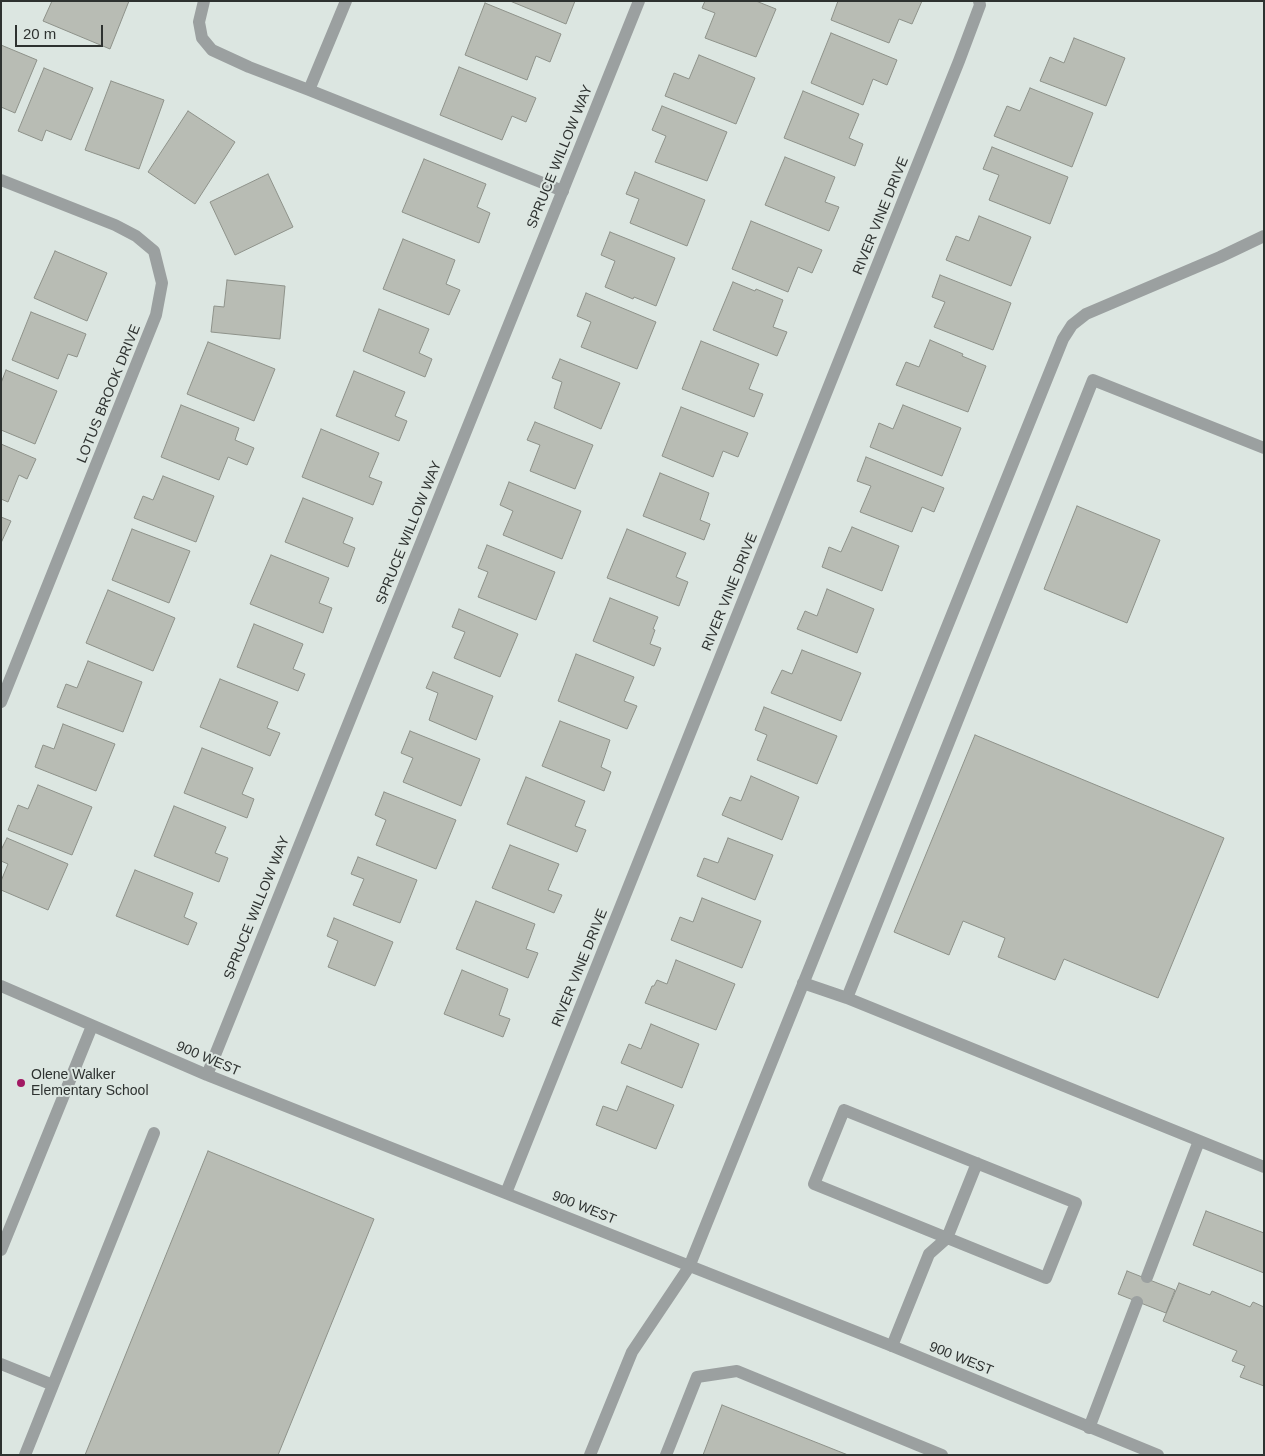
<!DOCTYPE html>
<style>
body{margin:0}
#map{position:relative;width:1265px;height:1456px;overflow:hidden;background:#dce6e1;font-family:Helvetica,sans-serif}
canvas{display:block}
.frame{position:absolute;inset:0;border:2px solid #2e3230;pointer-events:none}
.scale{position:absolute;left:15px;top:25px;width:88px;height:22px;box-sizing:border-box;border:2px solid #2e3230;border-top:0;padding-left:6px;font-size:15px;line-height:18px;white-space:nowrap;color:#2e3230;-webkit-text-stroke:4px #dce6e1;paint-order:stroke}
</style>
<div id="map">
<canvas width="1265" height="1456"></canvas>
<div class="frame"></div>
<div class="scale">20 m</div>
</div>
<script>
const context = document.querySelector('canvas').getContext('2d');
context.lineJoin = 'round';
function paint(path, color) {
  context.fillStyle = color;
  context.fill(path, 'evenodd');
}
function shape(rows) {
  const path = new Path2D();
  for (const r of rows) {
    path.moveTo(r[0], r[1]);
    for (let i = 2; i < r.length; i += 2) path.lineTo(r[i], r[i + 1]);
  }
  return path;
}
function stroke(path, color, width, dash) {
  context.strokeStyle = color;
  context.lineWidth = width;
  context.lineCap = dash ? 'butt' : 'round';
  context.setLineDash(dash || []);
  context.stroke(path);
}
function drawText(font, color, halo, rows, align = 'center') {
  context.font = font + ' Helvetica,sans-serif';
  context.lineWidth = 4;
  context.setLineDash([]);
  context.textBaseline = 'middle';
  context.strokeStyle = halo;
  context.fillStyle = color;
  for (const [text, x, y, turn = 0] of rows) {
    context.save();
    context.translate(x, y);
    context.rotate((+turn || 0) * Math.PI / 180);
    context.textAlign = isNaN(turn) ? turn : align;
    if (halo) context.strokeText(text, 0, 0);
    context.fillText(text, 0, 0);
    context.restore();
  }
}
const building = shape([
 [52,1,129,1,110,49,43,21,52,1],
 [510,1,575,1,566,24,510,1],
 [705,1,756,1,776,9,756,57,705,38,715,13,702,8,705,1],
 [838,1,922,1,912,24,899,19,889,43,831,20,838,1],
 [485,3,561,34,550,62,536,56,527,80,465,55,485,3],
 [831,33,897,60,887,85,873,79,863,105,811,83,831,33],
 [1074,38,1125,58,1106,106,1040,81,1050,57,1064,63,1074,38],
 [1,45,37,60,15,113,1,107,1,45],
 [699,55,755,78,736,124,665,96,674,73,689,79,699,55],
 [459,67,536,98,526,122,512,116,502,140,440,115,459,67],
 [44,68,93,88,71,140,46,130,42,141,18,131,44,68],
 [111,81,164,100,139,169,85,150,111,81],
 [1030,88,1093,113,1072,167,994,136,1007,106,1020,111,1030,88],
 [803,91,859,114,849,138,863,144,855,166,784,138,803,91],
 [662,106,727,132,707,181,655,162,666,136,652,130,662,106],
 [188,111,235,142,195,204,148,172,188,111],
 [992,147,1068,177,1050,224,989,200,999,175,983,169,992,147],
 [785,157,835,177,825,202,839,207,829,231,765,205,785,157],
 [424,159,486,184,477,207,490,213,479,243,402,212,424,159],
 [635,172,705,200,687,246,630,223,639,199,626,194,635,172],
 [268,174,293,227,235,255,210,202,268,174],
 [979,216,1031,237,1011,286,946,260,956,236,969,241,979,216],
 [751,221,822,250,812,273,798,267,788,292,732,269,751,221],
 [610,232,675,258,656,306,634,297,633,299,605,287,615,261,601,255,610,232],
 [403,239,455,260,446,284,460,290,449,315,383,289,403,239],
 [55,251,107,273,87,321,34,298,55,251],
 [940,275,1011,303,993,350,934,327,945,302,932,297,940,275],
 [227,280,285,286,280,339,211,332,214,306,224,307,227,280],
 [733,282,755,291,756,289,783,300,773,327,787,332,777,356,713,330,733,282],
 [586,293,656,322,637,369,581,347,591,322,577,316,586,293],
 [379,309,429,329,419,353,432,359,425,377,363,351,379,309],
 [31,312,86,334,77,357,68,354,58,379,12,360,31,312],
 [930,340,963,354,962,356,986,366,968,412,896,385,906,362,919,367,930,340],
 [701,341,759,364,749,389,763,394,754,417,682,389,701,341],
 [208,342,275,369,254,421,187,394,208,342],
 [560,359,620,383,601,429,554,408,562,382,552,378,560,359],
 [6,370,57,391,35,444,1,430,1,383,6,370],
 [354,371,405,392,395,416,407,421,399,441,336,416,354,371],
 [181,405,239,428,235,440,254,448,247,465,228,457,219,480,161,457,181,405],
 [903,405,961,428,942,476,870,447,879,423,893,429,903,405],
 [681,407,748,433,738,457,723,451,713,477,662,456,681,407],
 [535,422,593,445,575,489,530,471,540,445,527,440,535,422],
 [321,429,379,453,369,477,382,482,373,505,302,477,321,429],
 [1,444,36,459,27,479,19,475,8,502,1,499,1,444],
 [866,457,944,488,934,512,922,507,912,532,860,512,871,486,857,481,866,457],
 [660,473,709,493,700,520,710,524,704,540,643,516,660,473],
 [163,476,214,496,196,542,134,518,143,496,153,500,163,476],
 [509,482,581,511,562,559,503,535,513,511,500,505,509,482],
 [303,498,353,518,343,543,355,548,348,567,285,542,303,498],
 [1077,506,1160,540,1127,623,1044,589,1077,506],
 [1,517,11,521,1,543,1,517],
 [852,527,899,546,882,591,822,567,829,547,841,552,852,527],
 [132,529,190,551,169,603,112,580,132,529],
 [627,529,686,553,676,577,688,582,679,606,607,578,627,529],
 [487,545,555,572,536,620,478,597,488,572,478,568,487,545],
 [271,555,329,578,319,603,332,608,323,633,250,604,271,555],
 [827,589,874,609,857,653,797,629,805,611,817,616,827,589],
 [108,590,175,618,153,671,86,643,108,590],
 [610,598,658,617,653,629,655,630,650,644,661,648,654,666,593,641,610,598],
 [459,609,518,634,500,677,454,658,465,632,452,627,459,609],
 [254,624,303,644,293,669,305,674,298,691,237,667,254,624],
 [802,650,861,673,841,721,771,693,782,670,792,674,802,650],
 [576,654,634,677,624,701,637,706,627,729,558,701,576,654],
 [88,661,142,682,123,732,57,707,66,684,77,688,88,661],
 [433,672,493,696,476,740,429,720,438,693,426,688,433,672],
 [220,679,278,702,267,728,280,733,270,756,200,727,220,679],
 [764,707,837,736,817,784,757,760,767,735,755,730,764,707],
 [560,721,610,740,601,767,611,772,604,791,542,766,560,721],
 [63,724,115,744,96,791,35,767,43,745,54,749,63,724],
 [410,731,480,759,461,806,403,782,413,758,401,753,410,731],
 [975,735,1224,838,1158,998,1064,959,1055,980,998,957,1005,938,963,921,949,955,894,932,975,735],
 [202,748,253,768,242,794,254,799,247,818,184,793,202,748],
 [751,776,799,797,782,840,722,815,730,797,741,801,751,776],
 [526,777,585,801,575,826,586,830,577,852,507,824,526,777],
 [38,785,92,807,72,855,8,830,18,805,28,809,38,785],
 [384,792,456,820,436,869,376,845,386,820,375,815,384,792],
 [174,806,226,827,215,853,228,858,219,882,154,856,174,806],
 [7,838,68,864,48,910,1,890,1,881,8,864,1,861,1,850,7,838],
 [728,838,773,855,755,900,697,876,704,858,718,863,728,838],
 [510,845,559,864,548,890,562,895,554,913,492,888,510,845],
 [358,857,417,880,400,923,353,905,364,879,351,874,358,857],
 [135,870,193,893,184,917,197,923,188,945,116,916,135,870],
 [702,898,761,921,742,968,671,940,680,917,693,922,702,898],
 [476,901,535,924,526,949,538,953,528,978,456,949,476,901],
 [334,918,393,942,375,986,328,967,338,941,327,936,334,918],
 [676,960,735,984,716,1030,645,1003,652,986,654,986,657,980,667,984,676,960],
 [462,970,508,989,499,1015,510,1019,503,1037,444,1014,462,970],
 [651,1024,699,1044,682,1088,621,1063,629,1044,641,1049,651,1024],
 [627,1086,674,1105,656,1149,596,1125,603,1106,617,1111,627,1086],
 [208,1151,374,1219,278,1455,85,1455,208,1151],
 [1206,1211,1264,1233,1264,1273,1193,1245,1206,1211],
 [1127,1271,1175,1290,1166,1313,1118,1294,1127,1271],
 [1179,1283,1210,1295,1212,1291,1250,1307,1253,1302,1264,1307,1264,1386,1240,1377,1245,1366,1232,1361,1237,1351,1163,1321,1179,1283],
 [722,1405,848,1455,703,1455,722,1405]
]);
paint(building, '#b8bcb4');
stroke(building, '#8e928a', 1);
stroke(shape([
 [204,1,199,22,202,38,212,50,249,67,309,90,346,1],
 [309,90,563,191],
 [803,983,847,998,1264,1167],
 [847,998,1093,380,1264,448],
 [844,1110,1076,1203,1046,1278,814,1184,844,1110],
 [689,1267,1063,339,1072,325,1086,314,1220,257,1264,236],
 [1147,1277,1199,1141],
 [892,1346,929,1254,947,1238,977,1163],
 [1,1364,53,1385,154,1133],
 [1089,1428,1137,1302],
 [25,1455,53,1385],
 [666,1455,697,1377,737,1371,942,1455]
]), '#9ba0a0', 12);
stroke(shape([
 [1,180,115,225,136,236,154,251,162,283,156,315,1,702],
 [1,986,207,1075,892,1346,1158,1455],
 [207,1075,639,1],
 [506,1193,959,61,980,5,979,1],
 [1,1250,92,1026],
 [590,1455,632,1352,689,1267]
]), '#9ba0a0', 12);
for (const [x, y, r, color] of [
 [21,1083,5,"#a21963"]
]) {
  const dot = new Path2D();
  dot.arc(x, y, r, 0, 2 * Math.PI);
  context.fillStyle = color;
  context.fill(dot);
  stroke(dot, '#dce6e1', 2);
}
drawText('14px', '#2e3230', '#dce6e1', [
 ["SPRUCE WILLOW WAY",560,157,-68],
 ["RIVER VINE DRIVE",881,216,-68],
 ["LOTUS BROOK DRIVE",109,394,-68],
 ["SPRUCE WILLOW WAY",409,533,-68],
 ["RIVER VINE DRIVE",730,592,-68],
 ["SPRUCE WILLOW WAY",257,908,-68],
 ["RIVER VINE DRIVE",580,968,-68],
 ["900 WEST",208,1059,23],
 ["900 WEST",584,1208,22],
 ["900 WEST",961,1359,22]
]);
drawText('14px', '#2e3230', '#dce6e1', [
 ["Olene Walker",31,1075],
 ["Elementary School",31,1091]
], 'left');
</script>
